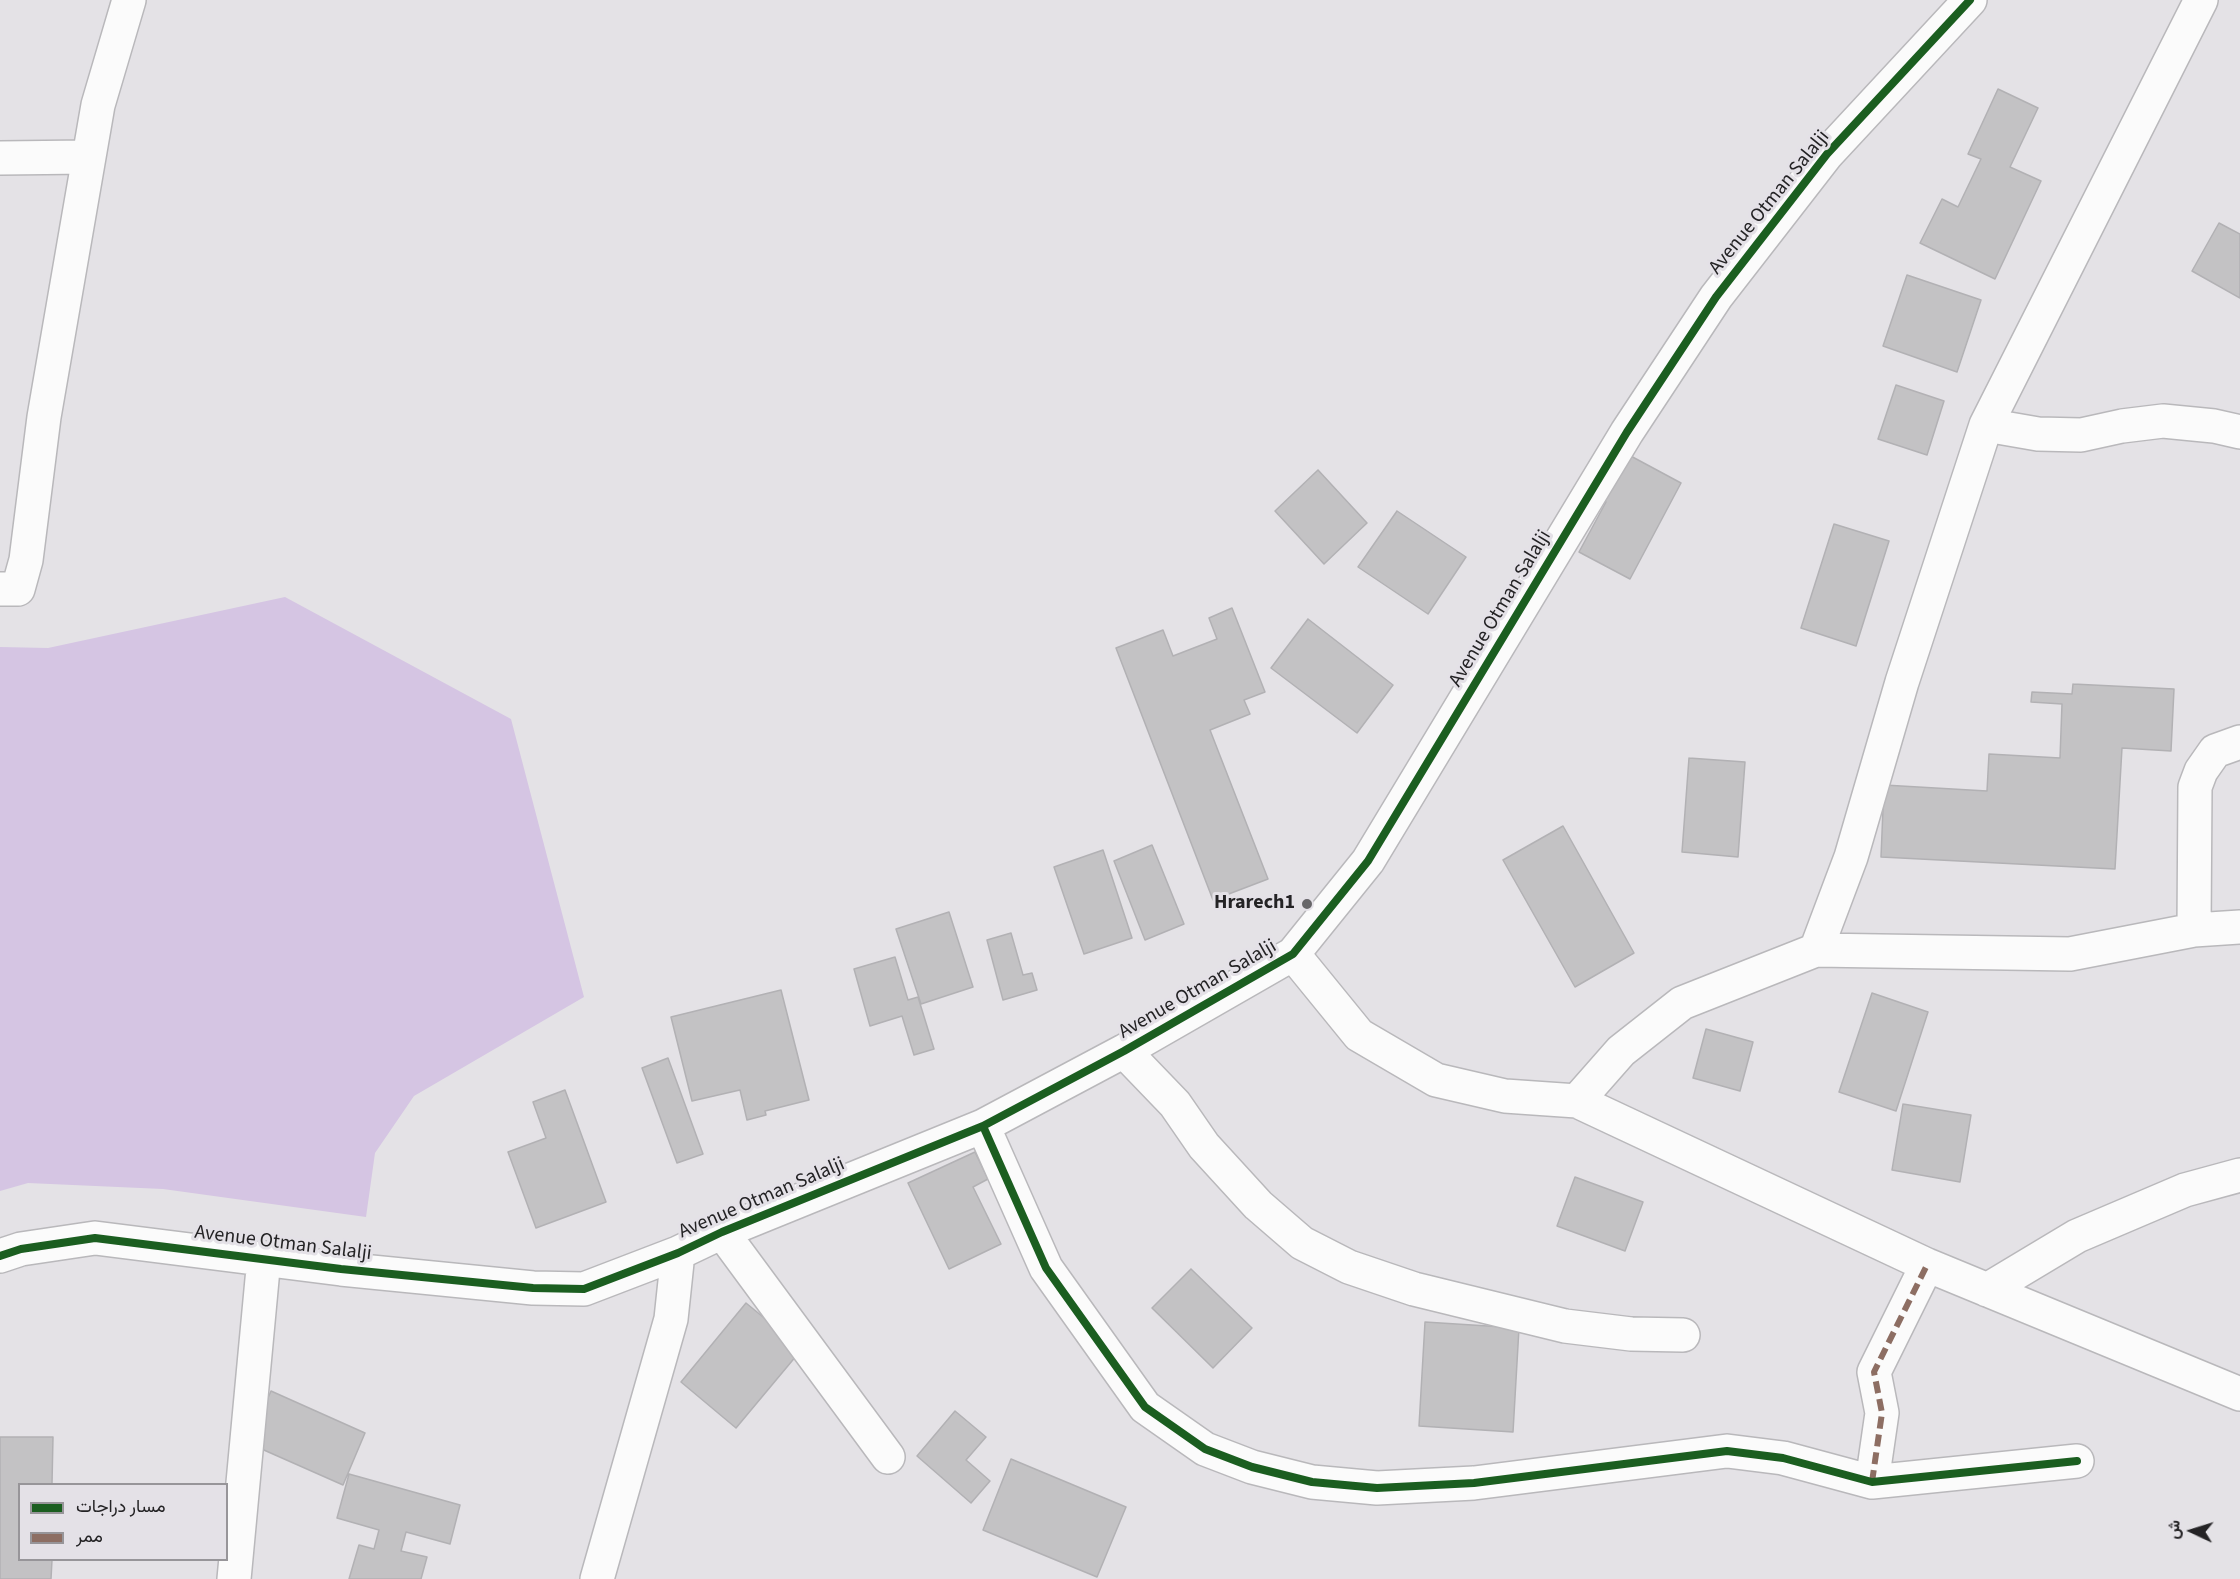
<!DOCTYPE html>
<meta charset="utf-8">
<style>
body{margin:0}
#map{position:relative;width:2240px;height:1579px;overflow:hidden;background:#e4e2e6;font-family:"Source Sans 3",Vazirmatn,sans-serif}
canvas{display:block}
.legend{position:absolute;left:18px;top:1483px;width:210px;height:78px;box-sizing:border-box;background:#e4e1e7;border:2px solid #979599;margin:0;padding:8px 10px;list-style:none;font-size:18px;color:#242325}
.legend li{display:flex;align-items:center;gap:12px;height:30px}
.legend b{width:30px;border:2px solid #979599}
.north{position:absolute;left:2162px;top:1501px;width:60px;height:60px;-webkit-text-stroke:4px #e4e1e7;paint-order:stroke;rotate:274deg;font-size:16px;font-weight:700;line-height:24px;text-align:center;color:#242325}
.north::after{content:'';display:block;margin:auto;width:21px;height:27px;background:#242325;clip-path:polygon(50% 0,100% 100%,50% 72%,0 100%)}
</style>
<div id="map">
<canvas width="2240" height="1579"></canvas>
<ul class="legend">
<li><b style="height:8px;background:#1b5e20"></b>مسار دراجات</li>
<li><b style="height:8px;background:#8d6e63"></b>ممر</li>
</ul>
<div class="north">ش</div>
</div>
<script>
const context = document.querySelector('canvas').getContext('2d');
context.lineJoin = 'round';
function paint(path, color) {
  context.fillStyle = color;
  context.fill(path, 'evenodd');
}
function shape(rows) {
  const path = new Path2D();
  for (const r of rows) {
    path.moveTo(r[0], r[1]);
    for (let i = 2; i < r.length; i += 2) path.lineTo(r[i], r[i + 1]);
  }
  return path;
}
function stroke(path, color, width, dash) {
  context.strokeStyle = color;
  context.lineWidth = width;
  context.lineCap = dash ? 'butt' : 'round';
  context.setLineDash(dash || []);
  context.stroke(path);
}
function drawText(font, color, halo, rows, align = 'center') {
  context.font = font + ' "Source Sans 3",sans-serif';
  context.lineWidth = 6;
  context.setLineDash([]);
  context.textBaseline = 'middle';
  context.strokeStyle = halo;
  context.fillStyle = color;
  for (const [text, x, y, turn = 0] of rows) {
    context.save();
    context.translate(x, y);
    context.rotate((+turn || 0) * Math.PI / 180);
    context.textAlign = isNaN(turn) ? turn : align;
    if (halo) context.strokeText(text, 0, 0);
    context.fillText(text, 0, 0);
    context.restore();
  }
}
paint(shape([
 [285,597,511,719,584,997,414,1096,375,1153,366,1217,163,1189,28,1183,0,1191,0,647,48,648]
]), '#d5c5e3');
const building = shape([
 [1998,89,2038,108,2010,167,2041,181,1995,279,1920,243,1942,199,1958,207,1981,159,1968,154,1998,89],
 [2219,223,2240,234,2240,298,2192,271,2219,223],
 [1907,275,1981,300,1957,372,1883,346,1907,275],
 [1896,385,1944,401,1927,455,1878,439,1896,385],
 [1627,454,1681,483,1630,579,1579,552,1606,502,1602,500,1627,454],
 [1318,470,1367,523,1324,564,1275,511,1318,470],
 [1397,511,1466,557,1428,614,1358,567,1397,511],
 [1834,524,1889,541,1856,646,1801,628,1834,524],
 [1232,608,1265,692,1244,700,1250,714,1210,730,1268,879,1213,900,1116,648,1163,630,1173,656,1217,639,1209,618,1232,608],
 [1308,619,1393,685,1357,733,1271,668,1308,619],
 [2073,684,2174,689,2171,751,2122,748,2115,869,1881,857,1884,785,1987,791,1989,754,2060,758,2062,704,2031,702,2032,692,2072,694,2073,684],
 [1689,758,1745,762,1738,857,1682,852,1689,758],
 [1563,826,1634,953,1575,987,1503,860,1563,826],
 [1152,845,1184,924,1145,940,1114,861,1152,845],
 [1103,850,1132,938,1084,954,1054,867,1103,850],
 [949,912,973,987,921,1004,896,929,949,912],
 [1011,933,1023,975,1032,973,1037,990,1003,1000,987,940,1011,933],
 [895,957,908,1000,918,997,934,1049,914,1055,902,1016,870,1026,854,969,895,957],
 [781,990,809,1100,765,1111,766,1115,747,1120,740,1090,692,1101,671,1017,781,990],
 [1872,993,1928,1012,1896,1111,1839,1092,1872,993],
 [1706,1029,1753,1042,1740,1091,1693,1078,1706,1029],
 [668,1058,703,1154,677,1163,642,1068,668,1058],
 [565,1090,606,1202,536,1228,508,1152,546,1138,533,1102,565,1090],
 [1903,1104,1971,1115,1960,1182,1892,1170,1903,1104],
 [975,1152,988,1179,973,1187,1001,1244,949,1269,908,1183,975,1152],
 [1575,1177,1643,1202,1625,1251,1557,1226,1575,1177],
 [1191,1269,1252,1328,1213,1368,1152,1308,1191,1269],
 [746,1303,802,1349,736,1428,681,1382,746,1303],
 [1425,1322,1519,1328,1513,1432,1419,1426,1425,1322],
 [271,1391,365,1433,343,1485,248,1443,271,1391],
 [955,1411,986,1437,966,1460,990,1481,971,1503,917,1456,955,1411],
 [0,1437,53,1437,52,1484,20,1484,20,1560,52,1560,51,1579,0,1579,0,1437],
 [1011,1459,1126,1507,1097,1577,983,1530,1011,1459],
 [349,1474,460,1505,450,1544,406,1532,401,1551,427,1557,421,1579,349,1579,359,1545,374,1549,379,1530,337,1518,349,1474]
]);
paint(building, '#c3c2c4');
stroke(building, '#b2b1b4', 1.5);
const minor = shape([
 [0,158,89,157],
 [1986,425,2038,434,2081,435,2122,426,2163,421,2214,426,2240,432],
 [0,589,18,589,26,560,44,417,98,105,129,0],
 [2194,930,2195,787,2201,771,2215,751,2240,742],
 [1816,950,1851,857,1902,682,1986,425,2201,0],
 [1293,954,1359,1035,1436,1080,1505,1096,1577,1101,1927,1265,2240,1394],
 [1124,1051,1175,1104,1204,1146,1258,1205,1302,1243,1349,1267,1414,1289,1565,1326,1631,1334,1683,1335],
 [1577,1101,1621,1051,1682,1003,1816,950,2070,954,2194,930,2240,927],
 [983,1126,1046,1268,1145,1407,1205,1449,1252,1467,1312,1482,1377,1488,1474,1483,1727,1451,1783,1458,1872,1482,2077,1461],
 [722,1232,888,1457],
 [0,1256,21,1249,95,1238,341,1269,533,1288,584,1289,678,1253,722,1232,983,1126,1124,1051,1293,954,1368,861,1627,432,1716,297,1827,154,1970,0],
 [1987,1290,2077,1236,2185,1190,2240,1175],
 [1872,1482,1882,1413,1874,1372,1927,1265],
 [234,1579,264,1258],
 [597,1579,671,1319,678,1253]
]);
stroke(minor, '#b9b8bb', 36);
stroke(minor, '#fbfbfb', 33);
stroke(shape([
 [1872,1482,1882,1413,1874,1372,1927,1265]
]), '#8d6e63', 6, [12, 6]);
stroke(shape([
 [983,1126,1046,1268,1145,1407,1205,1449,1252,1467,1312,1482,1377,1488,1474,1483,1727,1451,1783,1458,1872,1482,2077,1461],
 [0,1256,21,1249,95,1238,341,1269,533,1288,584,1289,678,1253,722,1232,983,1126,1124,1051,1293,954,1368,861,1627,432,1716,297,1827,154,1970,0]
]), '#1b5e20', 8);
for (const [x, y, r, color] of [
 [1307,904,6,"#676669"]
]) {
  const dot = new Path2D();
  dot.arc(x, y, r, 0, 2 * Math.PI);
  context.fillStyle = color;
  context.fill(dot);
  stroke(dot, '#e4e1e7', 2);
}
drawText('20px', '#242325', '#e4e1e7', [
 ["Avenue Otman Salalji",1770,203,-51],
 ["Avenue Otman Salalji",1501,609,-59],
 ["Avenue Otman Salalji",1198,990,-30],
 ["Avenue Otman Salalji",762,1199,-23],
 ["Avenue Otman Salalji",283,1244,7]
]);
drawText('bold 20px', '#242325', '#e4e1e7', [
 ["Hrarech1",1295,904]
], 'right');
</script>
